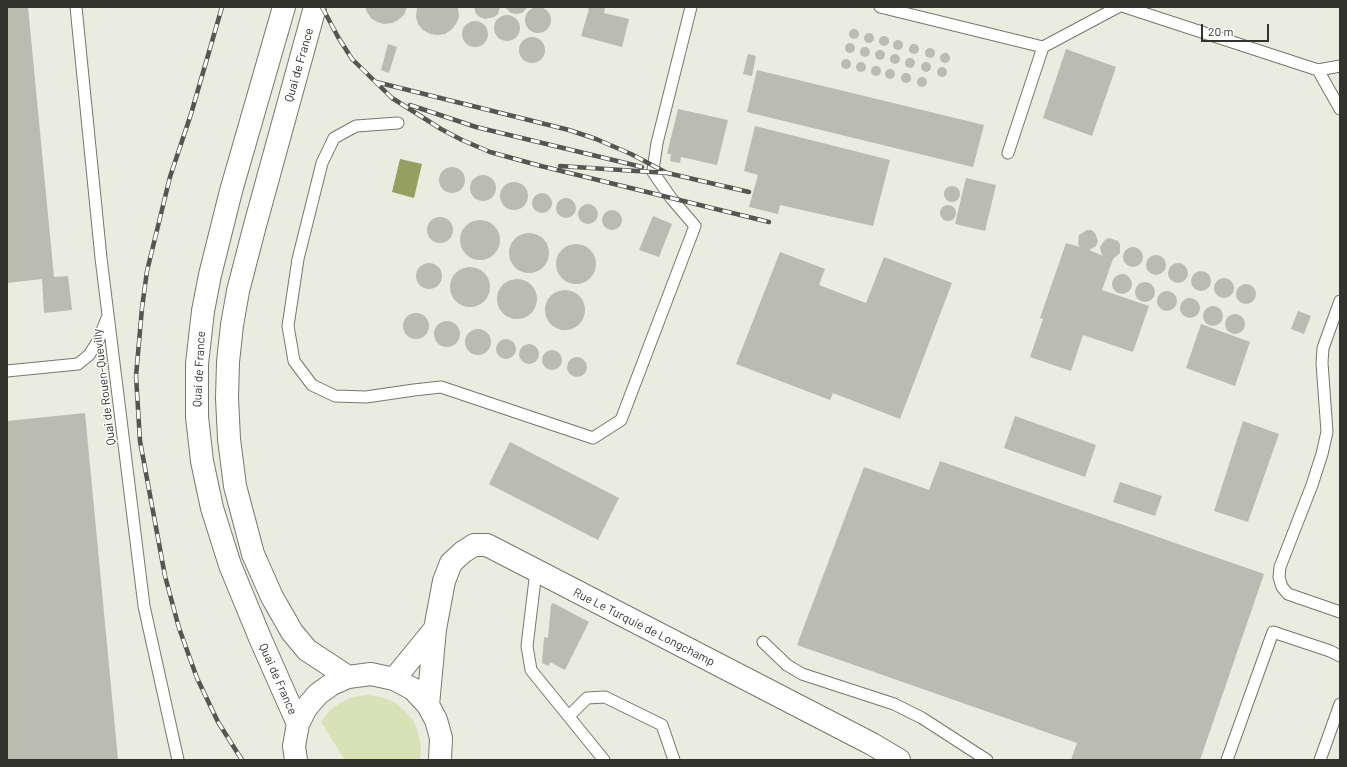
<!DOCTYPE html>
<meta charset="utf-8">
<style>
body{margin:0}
#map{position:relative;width:1347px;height:767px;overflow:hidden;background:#e9ecdf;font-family:Barlow,sans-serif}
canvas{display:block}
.frame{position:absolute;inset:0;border:8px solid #32332d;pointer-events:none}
.scale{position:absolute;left:1201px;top:24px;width:68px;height:18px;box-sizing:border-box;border:2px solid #32332d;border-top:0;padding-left:5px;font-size:12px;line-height:14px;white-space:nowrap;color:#32332d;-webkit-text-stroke:3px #fff;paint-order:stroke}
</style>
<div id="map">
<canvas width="1347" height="767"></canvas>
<div class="frame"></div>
<div class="scale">20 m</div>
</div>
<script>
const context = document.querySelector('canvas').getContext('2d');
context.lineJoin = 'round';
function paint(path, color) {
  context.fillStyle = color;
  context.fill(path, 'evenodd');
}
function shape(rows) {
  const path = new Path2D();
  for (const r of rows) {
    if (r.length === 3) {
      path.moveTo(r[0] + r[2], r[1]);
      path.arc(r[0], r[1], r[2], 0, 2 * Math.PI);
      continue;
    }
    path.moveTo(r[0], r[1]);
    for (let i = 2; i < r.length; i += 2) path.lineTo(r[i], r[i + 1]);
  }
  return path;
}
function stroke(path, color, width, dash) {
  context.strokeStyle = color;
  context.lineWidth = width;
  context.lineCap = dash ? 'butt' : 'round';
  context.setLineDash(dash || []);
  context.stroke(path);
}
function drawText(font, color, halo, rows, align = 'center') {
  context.font = font + ' Barlow,sans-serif';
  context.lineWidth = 3;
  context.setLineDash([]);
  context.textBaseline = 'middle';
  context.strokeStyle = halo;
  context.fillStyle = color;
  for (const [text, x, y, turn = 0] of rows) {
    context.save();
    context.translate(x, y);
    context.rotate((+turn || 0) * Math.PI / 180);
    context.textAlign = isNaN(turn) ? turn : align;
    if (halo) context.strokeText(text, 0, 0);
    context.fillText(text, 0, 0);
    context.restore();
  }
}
paint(shape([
 [367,695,381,697,394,702,405,711,414,722,419,735,421,748,420,760,345,760,321,722,329,711,340,703,353,697]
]), '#d9e1b6');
paint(shape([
 [400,159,422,164,414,198,392,192]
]), '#949f61');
paint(shape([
 [7,7,28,7,54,277,68,276,72,310,44,313,42,279,7,283],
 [365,7,407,7,404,15,398,20,392,23,384,24,377,22,371,18,367,12],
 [417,7,458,7,459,17,456,24,451,30,445,34,437,35,430,34,423,30,418,24,416,17],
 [474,7,500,7,498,14,494,17,485,19,480,17,476,14],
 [505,7,528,7,522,13,517,14,511,13],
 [586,7,605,7,604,13,629,19,622,47,581,36,589,9],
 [538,20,13],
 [507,28,13],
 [475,34,13],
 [854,34,5],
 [869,38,5],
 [884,41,5],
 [532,50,13],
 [898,45,5],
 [850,48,5],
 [388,44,397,47,389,73,381,70],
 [914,49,5],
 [865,52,5],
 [930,53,5],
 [1066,49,1116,67,1092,136,1043,118],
 [880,55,5],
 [945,58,5],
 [748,54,756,56,752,76,743,74],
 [895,59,5],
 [910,63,5],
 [846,64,5],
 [861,67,5],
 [926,67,5],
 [876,71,5],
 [942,72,5],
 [890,74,5],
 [757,70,984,125,973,167,747,112],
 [906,78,5],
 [922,82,5],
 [678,109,728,120,717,165,681,157,680,163,670,161,671,154,667,154],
 [755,126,890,160,873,226,780,205,778,214,749,207,758,175,744,171],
 [452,180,13],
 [483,188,13],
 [966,178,996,185,985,231,955,224],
 [514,196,14],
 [952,194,8],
 [542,203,10],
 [566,208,10],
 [588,214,10],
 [948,213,8],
 [612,220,10],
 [653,216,672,224,659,257,639,250],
 [440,230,13],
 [480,240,20],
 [1087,230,1091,230,1095,233,1098,241,1096,246,1089,250,1103,256,1101,252,1100,247,1105,240,1109,238,1118,241,1120,244,1120,253,1113,259,1102,290,1149,306,1133,352,1083,335,1071,371,1030,357,1043,319,1040,318,1066,243,1080,247,1078,244,1079,235],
 [529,253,20],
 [576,264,20],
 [1133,257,10],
 [780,252,825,269,819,285,866,303,884,257,952,283,900,419,833,393,830,400,736,364],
 [1156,265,10],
 [429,276,13],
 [1178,273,10],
 [470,287,20],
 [1201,281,10],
 [1122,284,10],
 [1224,288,10],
 [517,299,20],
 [1145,292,10],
 [1246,294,10],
 [565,310,20],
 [1167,301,10],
 [1190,308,10],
 [1213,316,10],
 [1298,311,1311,316,1304,334,1291,329],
 [416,326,13],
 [1235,324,10],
 [447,334,13],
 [1201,324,1250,342,1235,386,1186,368],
 [478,342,13],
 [506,349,10],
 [529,354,10],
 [552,360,10],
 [577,367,10],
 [85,413,118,760,7,760,7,421],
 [1015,416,1096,445,1085,477,1004,448],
 [1243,421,1279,434,1248,522,1214,511],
 [510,442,619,498,598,540,489,484],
 [940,461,1264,574,1200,760,1071,760,1077,743,797,645,864,467,929,490],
 [1120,482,1162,496,1155,516,1113,502],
 [553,603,589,622,565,670,550,662,549,666,542,663,544,637,548,638,551,605]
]), '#b9bcaf');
const service = shape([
 [76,7,101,258,144,606,178,760],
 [880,7,1043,47],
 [1125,7,1318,70,1340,109],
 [1318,70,1340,66],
 [398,123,356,126,334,138,322,163,298,259,288,326,294,361,312,385,335,396,366,397,414,390,441,387,593,438,621,420,695,226,671,198,653,172,653,170,657,143,691,7],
 [1008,153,1043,47,1118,7],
 [1340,301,1323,348,1322,363,1327,432,1322,454,1312,485,1280,567,1279,577,1282,587,1288,594,1340,612],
 [7,371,78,364,89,355,98,341,107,318],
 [536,571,527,646,531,670,604,760],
 [763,642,787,665,802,674,894,704,922,718,987,760],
 [569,716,587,698,605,697,662,725,674,760],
 [1227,760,1273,632,1330,651,1340,656],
 [1320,760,1340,704]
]);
const minor = shape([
 [394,679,435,629],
 [428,705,435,629,444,581,451,563,463,552,474,545,487,545,872,744,899,760]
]);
const secondary = shape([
 [284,7,231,191,210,275,203,311,197,364,197,417,202,461,212,508,230,565,260,638,298,724],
 [315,7,254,229,238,291,232,325,228,362,227,398,229,439,235,486,253,554,272,597,292,632,307,650,348,677],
 [296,760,294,746,298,724,306,708,318,694,332,684,348,677,371,674,394,679,413,689,428,705,436,720,441,738,440,760]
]);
stroke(service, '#75786c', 13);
stroke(minor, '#75786c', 24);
stroke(secondary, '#75786c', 24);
stroke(service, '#fff', 11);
stroke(minor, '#fff', 22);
stroke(secondary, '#fff', 22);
const rail = shape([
 [222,7,191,114,170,177,147,271,142,308,136,376,140,441,165,576,179,628,197,678,218,722,242,760],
 [322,7,338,37,352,59,392,98,441,129,462,140,490,152,541,166,769,222],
 [376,82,569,130,596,139,631,154,667,173,560,166],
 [410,105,476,127,642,167],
 [663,172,749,192]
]);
stroke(rail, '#55564f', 4.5);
stroke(rail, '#fff', 3, [9]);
drawText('12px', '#32332d', '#fff', [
 ["Quai de France",299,65,-74],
 ["Quai de France",199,369,-87],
 ["Quai de Rouen-Quevilly",104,387,-97],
 ["Rue Le Turquié de Longchamp",644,627,27],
 ["Quai de France",278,679,66]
]);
</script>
